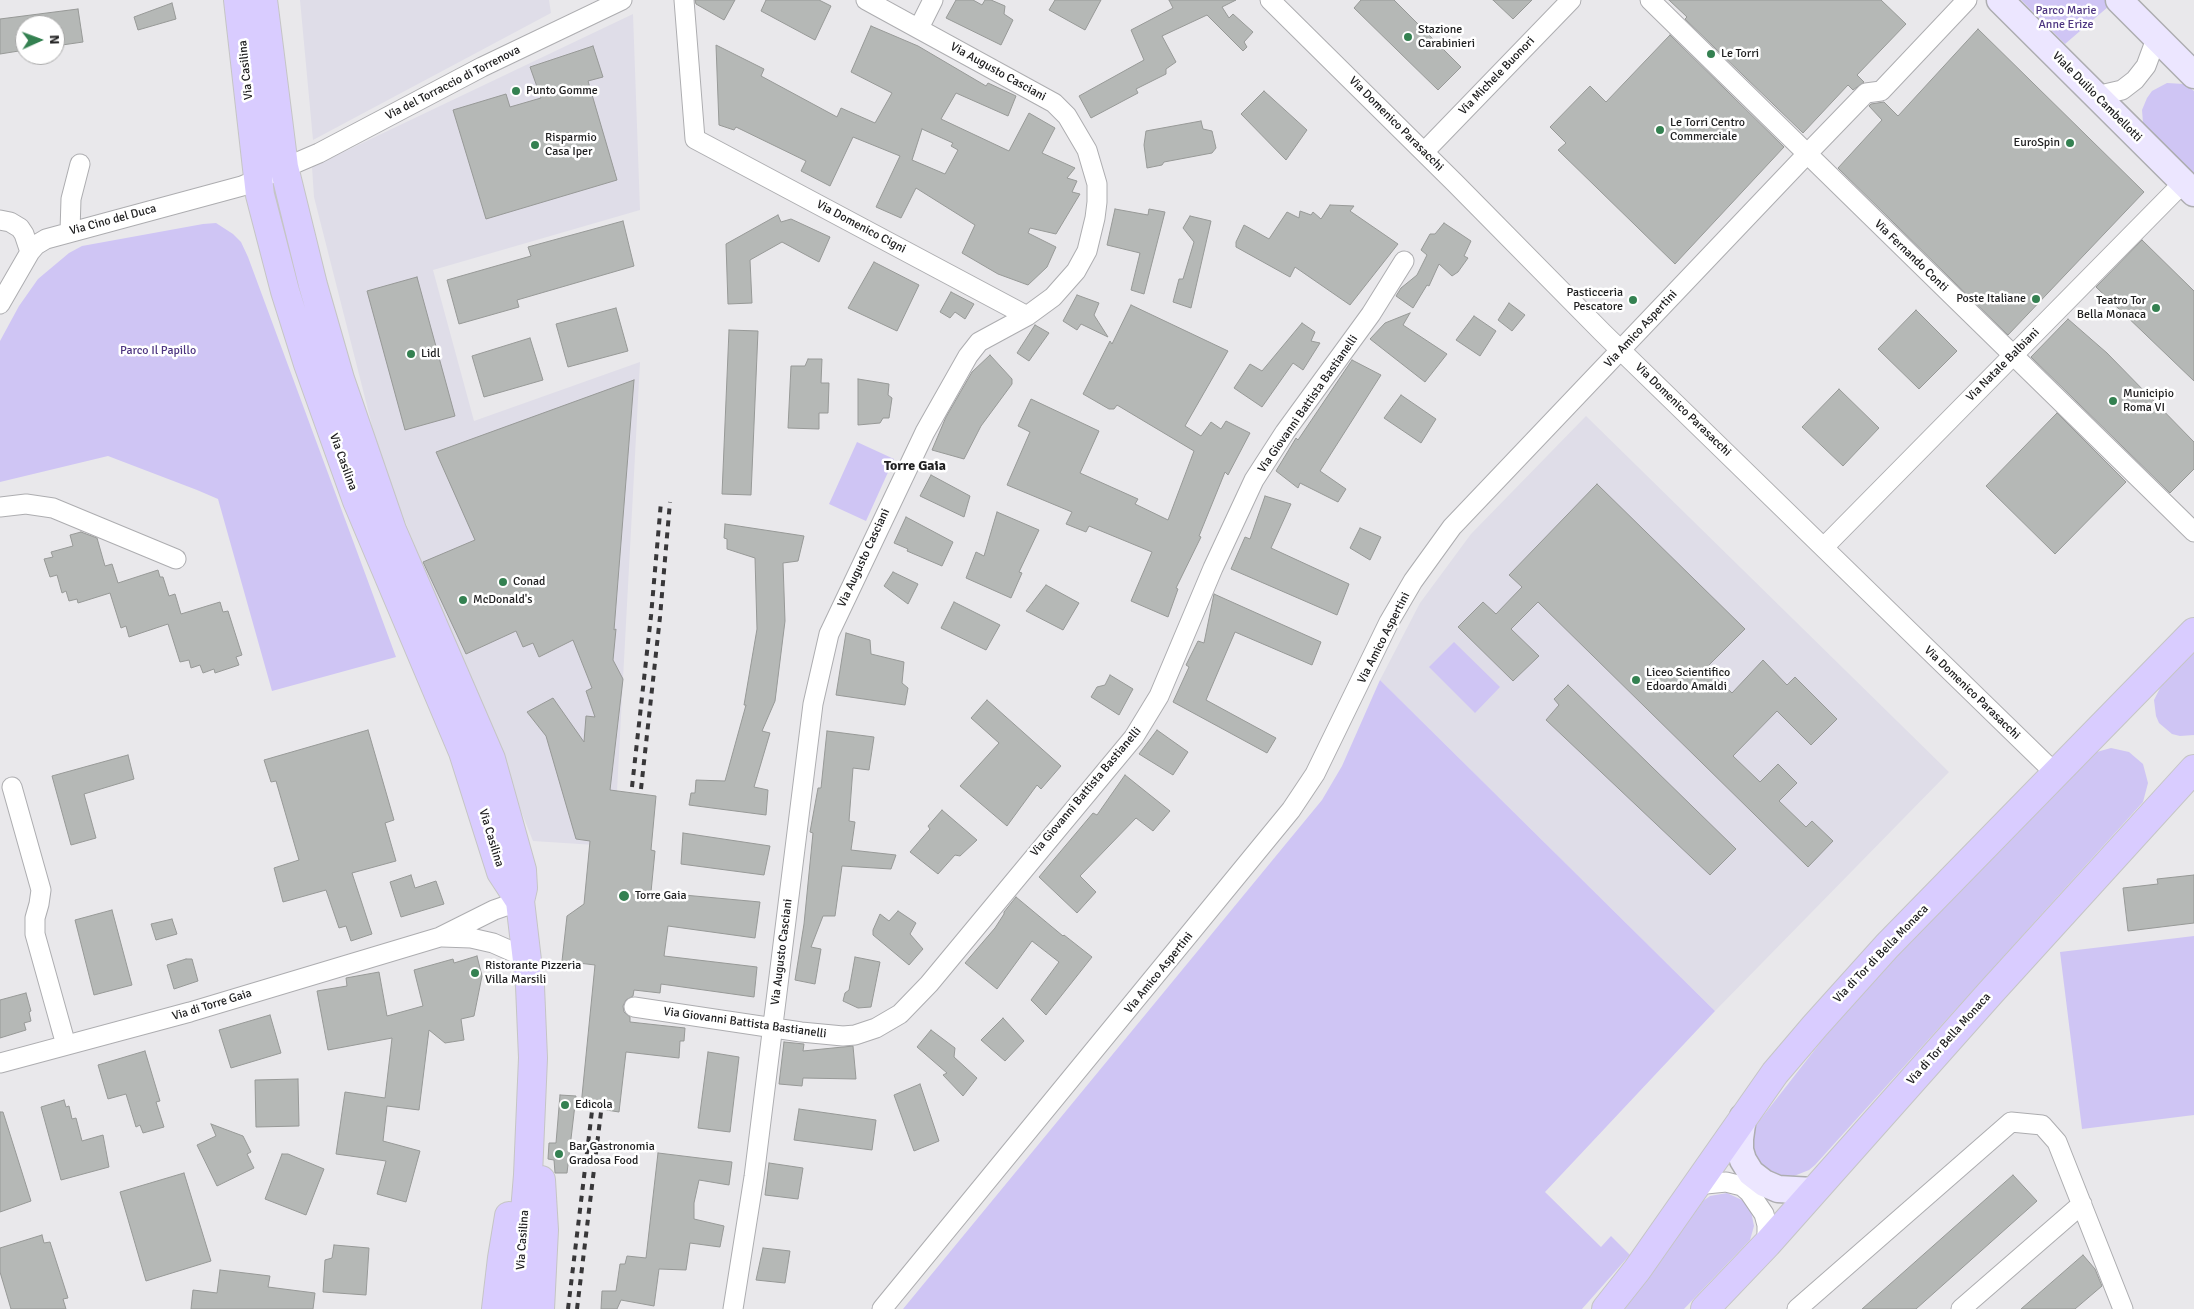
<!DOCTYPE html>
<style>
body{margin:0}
#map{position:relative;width:2194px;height:1309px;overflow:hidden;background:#e9e8eb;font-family:Signika,sans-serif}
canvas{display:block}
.north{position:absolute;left:15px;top:15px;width:50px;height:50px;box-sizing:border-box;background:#fff;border:1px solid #a6a6a6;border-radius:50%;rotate:88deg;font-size:14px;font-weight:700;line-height:20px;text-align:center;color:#202021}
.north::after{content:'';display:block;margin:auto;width:18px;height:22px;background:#348151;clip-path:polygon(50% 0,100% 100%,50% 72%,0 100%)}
</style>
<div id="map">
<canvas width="2194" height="1309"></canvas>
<div class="north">N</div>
</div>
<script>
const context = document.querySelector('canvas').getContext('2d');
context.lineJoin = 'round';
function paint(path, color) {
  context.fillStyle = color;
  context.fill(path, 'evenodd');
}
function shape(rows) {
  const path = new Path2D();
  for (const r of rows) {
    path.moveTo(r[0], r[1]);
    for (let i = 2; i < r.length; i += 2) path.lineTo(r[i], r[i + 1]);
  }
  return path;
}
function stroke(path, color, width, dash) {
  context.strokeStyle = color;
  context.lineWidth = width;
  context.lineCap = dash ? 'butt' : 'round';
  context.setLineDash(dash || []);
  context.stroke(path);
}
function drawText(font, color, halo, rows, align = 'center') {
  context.font = font + ' Signika,sans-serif';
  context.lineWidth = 5;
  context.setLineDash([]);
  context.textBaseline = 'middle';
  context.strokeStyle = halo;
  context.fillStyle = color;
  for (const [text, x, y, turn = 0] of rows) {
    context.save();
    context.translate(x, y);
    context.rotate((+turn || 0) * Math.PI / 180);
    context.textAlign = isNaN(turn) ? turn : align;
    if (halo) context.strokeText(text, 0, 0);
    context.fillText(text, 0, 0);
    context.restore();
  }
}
paint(shape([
 [300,0,549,0,551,13,313,140],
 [633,14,640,210,433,270,474,421,640,362,617,791,611,846,533,841,381,461,314,197,312,167],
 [1586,416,1949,772,1715,1011,1380,680,1420,603,1471,534]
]), '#dfdde8');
paint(shape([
 [2021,0,2116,0,2065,44],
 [2167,83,2184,84,2194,91,2194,177,2146,129,2143,123,2142,110,2147,98,2152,91],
 [216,223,233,234,241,242,248,257,396,657,272,691,218,499,197,490,108,456,0,482,0,341,19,306,38,279,69,253,82,246,203,224],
 [857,442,894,459,866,521,829,504],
 [1454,642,1500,687,1475,713,1429,667],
 [2194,653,2194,735,2180,736,2172,734,2159,723,2156,716,2154,700,2161,686],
 [1380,680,1715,1011,1545,1192,1601,1247,1611,1236,1630,1255,1628,1257,1582,1309,903,1309,1322,800,1342,766],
 [2111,748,2129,752,2143,764,2148,783,2143,802,1815,1165,1809,1170,1794,1176,1778,1175,1764,1168,1754,1152,1753,1133,1756,1125,1849,1006,2093,753],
 [2194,936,2194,1115,2082,1129,2060,952],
 [1727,1193,1742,1200,1751,1211,1754,1226,1750,1240,1684,1309,1624,1309,1703,1201,1710,1196]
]), '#cfc5f4');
const building = shape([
 [695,0,735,0,724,20,696,4,695,0],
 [766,0,819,0,831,6,815,40,761,11,766,0],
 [956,0,973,0,982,5,985,0,991,0,1005,6,1004,14,1013,20,1001,45,946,18,956,0],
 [1055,0,1101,0,1085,30,1049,10,1055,0],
 [1169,0,1236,0,1222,7,1229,18,1233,14,1253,32,1244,42,1247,47,1243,51,1207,15,1162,36,1176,62,1166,69,1166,74,1136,89,1138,93,1091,118,1079,96,1144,60,1131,30,1173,8,1169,0],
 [1361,0,1394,0,1461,67,1438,90,1354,8,1361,0],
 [1493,0,1532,0,1513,19,1493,0],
 [1669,0,1881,0,1906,24,1857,75,1864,82,1853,90,1848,85,1803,133,1685,19,1687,17,1669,0],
 [172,3,176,19,138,30,134,17,172,3],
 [78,9,83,42,55,46,55,25,25,25,25,50,0,54,0,19,78,9],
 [871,26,918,46,986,86,988,83,1016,96,1008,116,956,93,941,119,1009,151,1029,113,1055,128,1042,153,1075,168,1067,178,1077,181,1072,192,1080,194,1056,234,1030,228,1028,233,1056,247,1047,267,1028,285,998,274,962,253,975,225,916,188,901,218,876,207,900,156,853,137,830,186,801,171,806,161,736,127,734,130,719,125,716,45,764,69,761,76,837,117,841,108,875,123,892,93,851,72,871,26],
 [922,129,953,143,951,146,958,150,945,174,912,160,922,129],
 [1978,29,2144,192,2008,335,1838,168,1882,120,1869,106,1871,104,1884,102,1898,116,1978,29],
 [1670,35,1784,147,1675,264,1558,150,1566,143,1550,127,1590,86,1606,102,1670,35],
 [593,46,603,77,588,81,617,180,486,219,453,110,506,94,510,107,541,98,530,67,593,46],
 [1264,91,1307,130,1286,160,1241,114,1264,91],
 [1201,121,1203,129,1212,131,1216,148,1212,153,1164,162,1162,165,1147,168,1144,145,1146,131,1201,121],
 [1330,205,1354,206,1350,211,1398,244,1350,305,1295,267,1290,277,1236,247,1236,242,1244,225,1269,239,1287,212,1299,218,1300,211,1311,215,1313,212,1321,219,1330,205],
 [1115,209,1148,215,1149,209,1165,212,1144,294,1131,290,1140,253,1107,245,1115,209],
 [778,215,781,222,791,219,830,237,819,262,782,242,750,260,752,303,728,304,726,244,778,215],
 [1190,216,1211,221,1191,308,1173,302,1179,279,1183,279,1194,242,1183,228,1190,216],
 [623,221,634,266,517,300,519,307,459,324,447,280,531,256,528,247,623,221],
 [1444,223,1471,241,1464,256,1468,258,1458,272,1452,276,1439,264,1429,286,1427,285,1413,308,1396,296,1401,288,1417,275,1427,255,1421,250,1430,234,1435,234,1444,223],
 [2142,240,2194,291,2194,381,2096,287,2142,240],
 [874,262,919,285,897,331,848,308,874,262],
 [417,277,455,416,405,430,367,291,417,277],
 [951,292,974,304,965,319,955,312,950,318,940,312,951,292],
 [1077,295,1099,303,1094,315,1108,337,1081,324,1077,330,1063,321,1077,295],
 [1509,303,1525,315,1512,331,1498,320,1509,303],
 [1131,305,1228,351,1185,426,1201,436,1211,422,1221,429,1226,421,1250,433,1228,475,1225,472,1199,536,1201,537,1176,588,1178,589,1168,617,1131,601,1152,552,1089,526,1086,532,1066,524,1072,512,1007,485,1030,432,1018,426,1031,399,1099,431,1080,473,1138,499,1135,504,1168,520,1194,451,1117,405,1114,409,1109,409,1083,394,1110,341,1112,344,1131,305],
 [616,308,628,351,568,367,556,324,616,308],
 [1916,310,1957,351,1919,389,1878,349,1916,310],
 [1410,313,1403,325,1447,354,1425,382,1370,339,1385,323,1410,313],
 [1474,316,1496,331,1480,356,1456,340,1474,316],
 [2068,319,2107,353,2194,442,2194,469,2170,493,2031,357,2068,319],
 [1302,323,1315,332,1311,341,1320,343,1303,370,1293,363,1262,407,1234,388,1250,364,1262,371,1302,323],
 [1035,325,1049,333,1029,361,1017,353,1035,325],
 [729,330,758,331,751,495,722,494,729,330],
 [530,338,543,380,484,397,472,356,530,338],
 [990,355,1012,379,1012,384,981,426,964,459,932,450,946,417,972,372,990,355],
 [808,359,822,359,821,383,829,383,828,413,819,413,819,429,788,428,791,366,805,366,808,359],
 [1352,360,1381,375,1320,471,1346,489,1338,502,1300,483,1298,488,1276,471,1296,438,1298,440,1352,360],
 [858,379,889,384,888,395,892,398,889,418,883,418,880,423,858,425,858,379],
 [634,380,614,630,616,629,613,660,623,679,610,790,656,796,651,850,655,851,651,892,760,902,755,938,668,926,664,956,757,967,754,997,661,984,660,993,634,990,633,996,626,1000,623,1006,624,1012,630,1017,630,1022,685,1028,684,1041,680,1041,679,1058,626,1052,619,1112,581,1106,595,965,562,961,567,916,584,904,590,841,576,839,546,736,527,712,553,698,584,742,586,716,595,717,586,691,592,688,573,640,539,657,533,643,523,647,516,631,466,654,423,562,475,540,436,452,634,380],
 [1839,389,1879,428,1843,466,1802,427,1839,389],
 [1401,395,1436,419,1421,443,1384,418,1401,395],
 [2057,413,2126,482,2055,554,1986,486,2057,413],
 [931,475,970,496,964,517,920,496,931,475],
 [1597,484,1745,629,1706,668,1732,693,1763,660,1787,685,1795,677,1837,719,1811,745,1777,711,1733,756,1760,782,1778,764,1797,783,1779,801,1806,827,1812,821,1833,841,1808,867,1538,602,1511,629,1539,656,1513,681,1458,627,1483,602,1496,614,1522,587,1509,575,1597,484],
 [1265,496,1291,504,1271,548,1349,584,1337,615,1231,569,1245,537,1250,539,1265,496],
 [997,512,1039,530,1019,572,1022,573,1011,598,966,578,976,552,984,556,997,512],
 [906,517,953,542,942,566,907,551,908,549,894,543,906,517],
 [725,524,804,536,798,561,783,563,785,621,775,701,762,731,770,733,754,787,768,790,766,815,689,805,691,793,695,793,696,780,725,781,746,705,744,705,757,629,755,558,727,549,727,539,724,538,725,524],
 [1360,528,1381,537,1370,560,1350,548,1360,528],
 [81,532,97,538,105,566,112,564,118,583,158,570,160,577,163,577,169,596,175,594,181,614,220,602,223,612,228,611,242,655,236,657,239,665,215,673,214,669,203,673,200,665,191,668,189,660,180,662,168,624,129,637,126,626,121,628,110,593,78,603,77,599,69,601,66,591,62,593,57,575,50,577,44,559,53,557,51,552,73,546,70,535,81,532],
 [893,572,918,584,908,604,884,586,893,572],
 [1046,585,1079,603,1063,630,1026,611,1046,585],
 [1214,594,1321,642,1312,665,1235,632,1206,700,1276,738,1267,753,1173,702,1189,667,1186,665,1198,641,1204,643,1214,594],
 [954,602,1000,625,986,650,941,628,954,602],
 [846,633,870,640,871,654,904,662,902,683,908,688,905,705,836,695,846,633],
 [1110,675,1133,689,1119,715,1091,697,1097,687,1105,685,1110,675],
 [1568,685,1736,849,1710,875,1546,720,1559,705,1554,699,1568,685],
 [987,700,1061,766,1041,789,1037,785,1007,826,960,786,999,743,971,718,987,700],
 [368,730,394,820,385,823,396,861,352,873,372,934,351,941,346,926,339,928,326,890,283,902,274,868,299,860,276,781,271,782,264,760,368,730],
 [1157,730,1188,752,1173,775,1139,754,1157,730],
 [827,731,874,737,869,770,853,768,849,821,855,822,851,850,896,855,891,869,842,866,835,916,823,916,811,947,821,949,815,984,795,980,804,924,813,833,810,832,818,788,821,788,827,731],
 [128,755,134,779,84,794,96,838,71,845,52,776,128,755],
 [1125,775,1170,811,1153,831,1136,818,1080,876,1096,892,1077,913,1039,877,1093,813,1097,815,1125,775],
 [942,810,977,840,960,856,955,855,938,874,910,852,930,829,928,826,942,810],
 [683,833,770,846,764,875,681,864,683,833],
 [411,875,415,888,436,881,444,904,401,917,390,882,411,875],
 [2194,875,2194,923,2128,931,2123,888,2158,884,2157,879,2194,875],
 [1016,897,1063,936,1064,935,1092,957,1046,1015,1031,1000,1059,962,1032,941,997,989,965,963,995,928,1004,914,1004,912,1016,897],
 [112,910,132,985,94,995,75,920,112,910],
 [898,911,916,923,910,934,923,949,909,965,873,935,873,930,880,914,889,921,898,911],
 [172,919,177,934,156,940,151,924,172,919],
 [477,956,482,976,474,1016,461,1019,464,1040,445,1043,429,1030,419,1110,387,1106,383,1141,420,1151,406,1202,377,1194,386,1161,336,1154,345,1092,385,1098,392,1038,328,1050,317,991,347,986,346,978,379,972,387,1016,423,1006,414,970,453,959,454,963,477,956],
 [855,957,880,962,871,1007,858,1008,843,1001,845,993,849,990,855,957],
 [186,959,192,959,198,981,174,989,167,965,186,959],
 [26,993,31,1011,29,1012,31,1021,24,1023,26,1030,0,1038,0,1000,26,993],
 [270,1015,281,1053,231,1068,219,1030,270,1015],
 [1003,1018,1024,1041,1005,1061,981,1040,1003,1018],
 [931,1030,955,1048,954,1057,977,1078,963,1096,943,1075,947,1073,917,1047,931,1030],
 [784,1042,804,1044,803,1051,853,1046,856,1079,803,1078,802,1086,779,1084,784,1042],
 [145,1051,160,1101,156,1102,164,1127,143,1133,140,1125,136,1127,126,1094,108,1099,98,1065,145,1051],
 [708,1052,739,1057,730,1132,698,1128,708,1052],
 [298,1079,299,1126,256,1127,255,1080,298,1079],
 [920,1084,939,1141,914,1151,894,1095,920,1084],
 [560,1095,576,1096,567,1173,555,1173,554,1160,548,1159,549,1143,556,1143,560,1095],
 [64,1100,66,1107,69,1106,72,1119,76,1118,82,1141,103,1135,109,1167,61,1180,41,1107,64,1100],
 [799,1109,876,1120,872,1150,794,1140,799,1109],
 [0,1112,3,1112,31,1201,0,1212,0,1112],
 [211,1124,243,1136,251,1152,247,1154,254,1168,217,1186,197,1145,216,1136,211,1124],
 [658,1153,732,1162,729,1185,699,1180,694,1203,694,1219,724,1226,720,1247,690,1243,686,1270,659,1269,654,1306,621,1300,617,1309,601,1309,602,1291,616,1291,620,1264,625,1264,627,1256,646,1258,658,1153],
 [282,1154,288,1154,324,1169,306,1215,265,1199,282,1154],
 [769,1163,803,1168,798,1199,765,1195,769,1163],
 [184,1173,211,1261,146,1281,120,1192,184,1173],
 [2013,1175,2037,1201,1916,1309,1862,1309,2013,1175],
 [42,1235,44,1243,50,1242,68,1298,63,1299,66,1309,11,1309,0,1272,0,1248,42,1235],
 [334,1245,369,1248,366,1295,323,1292,325,1260,332,1258,334,1245],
 [763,1248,790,1251,785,1283,756,1280,763,1248],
 [2083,1255,2095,1269,2102,1286,2075,1309,2021,1309,2083,1255],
 [220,1270,270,1276,268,1287,315,1293,313,1309,191,1309,193,1290,217,1293,220,1270]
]);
paint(building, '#b5b8b6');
stroke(building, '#979997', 1);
const street = shape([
 [684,0,695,139,1027,316],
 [1270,0,1455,183,1603,333,2056,774],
 [1650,0,2194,532],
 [919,28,933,0],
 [2096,96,2122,90,2135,80,2146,66,2156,39],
 [1424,152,1571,0],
 [0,220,10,222,20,228,24,234,30,252],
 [70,231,71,199,80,164],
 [0,304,30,252,36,245,46,239,242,186,319,153,482,67,622,0],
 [0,507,26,504,53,508,176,559],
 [1824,547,2183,183],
 [12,787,41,890,39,904,35,918,35,934,66,1045],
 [442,937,471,938,493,943,527,958],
 [634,1007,801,1032,843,1036,855,1035,876,1028,900,1014,929,984,1134,737,1159,696,1213,568,1254,480,1285,432,1371,314,1404,261],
 [0,1063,190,1012,440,937,494,910,520,901],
 [1696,1185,1726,1182,1742,1186,1749,1192,1764,1214,1767,1225,1767,1244],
 [733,1309,754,1177,813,704,829,634,925,432,968,356,979,342,1027,316,1053,297,1076,271,1087,251,1095,218,1097,202,1097,184,1087,150,1067,116,1054,103,866,0],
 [882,1309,1291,810,1315,774,1389,622,1413,581,1452,527,1807,154,1866,93,1881,91,1967,0],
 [1797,1309,2011,1122,2042,1125,2057,1142,2123,1309],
 [1961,1309,2082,1204]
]);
const secondary = shape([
 [2000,0,2194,193],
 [2119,0,2194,75],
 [1743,1117,1740,1139,1740,1150,1743,1160,1751,1173,1764,1183,1778,1189,1813,1191]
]);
const primary = shape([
 [238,0,260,195,285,291,308,364,357,501,463,752,501,872,520,901],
 [263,0,284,167,313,285,340,379,392,530,491,759,522,870,523,888,520,901,530,986,533,1058,528,1175,517,1309],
 [496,1309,502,1258,509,1216],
 [540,1309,544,1230,541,1180],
 [1606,1309,1637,1270,1775,1073,1815,1026,1887,946,2194,632],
 [1705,1309,1767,1244,1991,992,2194,769]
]);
stroke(street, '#adadb0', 21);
stroke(secondary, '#adadb0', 29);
stroke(primary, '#c5c5c5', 30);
stroke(street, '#fff', 19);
stroke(secondary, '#ece6ff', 26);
stroke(primary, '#d9ccff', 28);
stroke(shape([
 [632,787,651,616,661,502],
 [641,789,660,617,670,502],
 [568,1309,592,1111],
 [577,1309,601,1112]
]), '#383739', 4, [6, 6]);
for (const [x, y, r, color] of [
 [1408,37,5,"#348151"],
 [1711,54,5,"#348151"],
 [516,91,5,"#348151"],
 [1660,130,5,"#348151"],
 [2070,143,5,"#348151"],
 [535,145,5,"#348151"],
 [2036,299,5,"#348151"],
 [1633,300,5,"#348151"],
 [2156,308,5,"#348151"],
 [411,354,5,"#348151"],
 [2113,401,5,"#348151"],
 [503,582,5,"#348151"],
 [463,600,5,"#348151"],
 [1636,680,5,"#348151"],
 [624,896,6,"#348151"],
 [475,973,5,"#348151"],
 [565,1105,5,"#348151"],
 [559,1154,5,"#348151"]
]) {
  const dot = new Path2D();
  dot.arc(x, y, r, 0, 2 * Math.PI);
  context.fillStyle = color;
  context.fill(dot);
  stroke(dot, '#fff', 2);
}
drawText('12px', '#4d3580', '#fff', [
 ["Parco Marie",2066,11],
 ["Anne Erize",2066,25],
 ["Parco Il Papillo",158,351]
]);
drawText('12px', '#202021', '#fff', [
 ["Stazione",1418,30],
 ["Carabinieri",1418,44],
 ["Le Torri",1721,54],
 ["Punto Gomme",526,91],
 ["Le Torri Centro",1670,123],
 ["Commerciale",1670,137],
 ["Risparmio",545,138],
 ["Casa Iper",545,152],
 ["EuroSpin",2060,143,"right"],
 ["Pasticceria",1623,293,"right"],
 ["Pescatore",1623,307,"right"],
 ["Poste Italiane",2026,299,"right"],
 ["Teatro Tor",2146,301,"right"],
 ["Bella Monaca",2146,315,"right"],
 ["Lidl",421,354],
 ["Municipio",2123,394],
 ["Roma VI",2123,408],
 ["Conad",513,582],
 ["McDonald's",473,600],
 ["Liceo Scientifico",1646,673],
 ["Edoardo Amaldi",1646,687],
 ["Torre Gaia",635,896],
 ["Ristorante Pizzeria",485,966],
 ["Villa Marsili",485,980],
 ["Edicola",575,1105],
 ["Bar Gastronomia",569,1147],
 ["Gradosa Food",569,1161]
], 'left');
drawText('12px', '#202021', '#fff', [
 ["Via Casilina",246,70,-96],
 ["Via Augusto Casciani",998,72,29],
 ["Via Michele Buonori",1497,76,-46],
 ["Via del Torraccio di Torrenova",453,83,-27],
 ["Viale Duilio Cambellotti",2097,97,45],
 ["Via Domenico Parasacchi",1396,124,45],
 ["Via Cino del Duca",113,220,-15],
 ["Via Domenico Cigni",861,227,28],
 ["Via Fernando Conti",1911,256,44],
 ["Via Amico Aspertini",1641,329,-47],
 ["Via Natale Balbiani",2003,365,-45],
 ["Via Giovanni Battista Bastianelli",1308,404,-55],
 ["Via Domenico Parasacchi",1683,410,44],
 ["Via Casilina",343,462,70],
 ["Via Augusto Casciani",864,558,-65],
 ["Via Amico Aspertini",1384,638,-63],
 ["Via Domenico Parasacchi",1972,693,44],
 ["Via Giovanni Battista Bastianelli",1086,792,-50],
 ["Via Casilina",491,838,73],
 ["Via Augusto Casciani",782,952,-83],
 ["Via di Tor di Bella Monaca",1881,954,-46],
 ["Via Amico Aspertini",1159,973,-51],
 ["Via di Torre Gaia",212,1005,-17],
 ["Via Giovanni Battista Bastianelli",745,1023,8],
 ["Via di Tor Bella Monaca",1949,1039,-48],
 ["Via Casilina",523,1240,-86]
]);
drawText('bold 14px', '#202021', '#fff', [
 ["Torre Gaia",915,466]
]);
</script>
